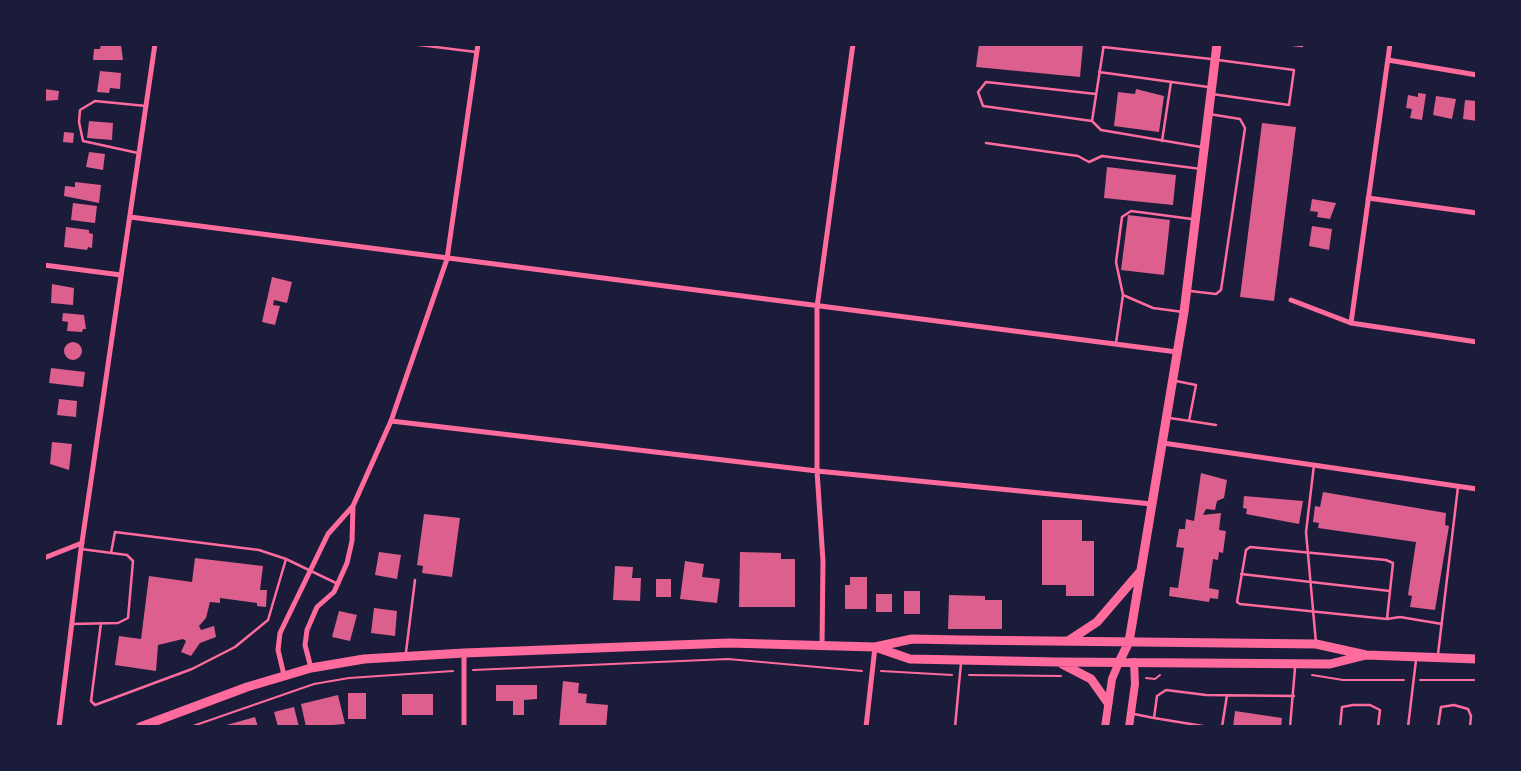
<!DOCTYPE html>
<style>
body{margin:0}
#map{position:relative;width:1521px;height:771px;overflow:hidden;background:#1b1b3a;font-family:Lato,sans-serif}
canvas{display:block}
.frame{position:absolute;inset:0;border:46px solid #1b1b3a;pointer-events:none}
</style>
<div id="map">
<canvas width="1521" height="771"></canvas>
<div class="frame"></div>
</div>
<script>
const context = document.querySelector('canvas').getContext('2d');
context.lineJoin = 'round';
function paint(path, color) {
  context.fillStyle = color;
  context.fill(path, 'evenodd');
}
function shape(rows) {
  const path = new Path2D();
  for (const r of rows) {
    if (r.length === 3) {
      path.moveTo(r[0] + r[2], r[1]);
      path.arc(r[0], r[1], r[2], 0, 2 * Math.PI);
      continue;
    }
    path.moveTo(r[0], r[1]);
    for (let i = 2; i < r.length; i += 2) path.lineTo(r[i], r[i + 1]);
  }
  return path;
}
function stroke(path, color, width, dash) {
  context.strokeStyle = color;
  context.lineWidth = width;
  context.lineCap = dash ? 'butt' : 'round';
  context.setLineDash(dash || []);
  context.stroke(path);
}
paint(shape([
 [101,44,121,45,123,60,93,60,94,49,100,49],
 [979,44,1083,44,1080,77,976,67],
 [100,71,121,73,120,89,110,88,109,93,97,92],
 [44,89,59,91,58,100,44,101],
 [1136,89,1164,96,1159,132,1114,126,1118,92,1135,94],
 [1418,93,1426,94,1422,120,1410,118,1412,109,1406,108,1408,95,1418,97],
 [1436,96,1456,99,1452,119,1433,115],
 [1465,100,1477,101,1477,121,1463,119],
 [89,121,113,123,112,140,87,138],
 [1262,123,1296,127,1274,301,1240,297],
 [64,132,74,133,73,143,63,142],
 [89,152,105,154,103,170,86,167],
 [1107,167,1176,175,1173,205,1104,198],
 [75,182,101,185,99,203,64,196,65,186,75,187],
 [1312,199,1336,203,1330,219,1317,217,1318,212,1310,211],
 [73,203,97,206,95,223,71,220],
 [1128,215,1170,220,1164,275,1121,270],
 [1312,226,1332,229,1329,250,1309,246],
 [66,227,89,230,89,233,93,234,92,248,88,247,87,250,64,247],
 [272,277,292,282,287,303,274,300,273,305,280,306,275,325,262,322],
 [52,284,74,288,73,305,51,303],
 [63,313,84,315,86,329,83,329,82,332,67,331,68,322,62,321],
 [73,351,9],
 [51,368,85,372,83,387,49,383],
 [59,399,77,401,76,417,57,415],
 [52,442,72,444,69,470,50,464],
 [1201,473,1227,480,1224,498,1217,501,1215,510,1206,509,1203,515,1221,513,1219,530,1226,531,1223,553,1219,552,1218,560,1213,559,1209,588,1219,590,1218,599,1210,598,1209,602,1169,596,1170,587,1178,588,1184,548,1176,547,1179,529,1185,529,1186,519,1194,521],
 [1323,492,1446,513,1445,525,1449,526,1435,610,1410,607,1412,596,1408,595,1416,542,1318,528,1319,523,1313,522,1315,506,1320,507],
 [1244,496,1303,501,1299,524,1246,514,1247,509,1243,508],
 [424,514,460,518,452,577,422,573,423,566,417,565],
 [1042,520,1082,520,1082,541,1094,541,1094,596,1066,596,1066,585,1042,585],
 [379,552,401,555,397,579,375,575],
 [740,552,781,553,781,559,795,559,795,607,739,607],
 [195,558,263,566,260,590,267,590,266,607,257,606,257,603,220,598,220,603,210,602,206,618,199,626,201,630,214,626,216,637,200,643,191,656,181,652,186,641,183,639,158,645,156,671,115,665,119,636,141,639,149,576,192,582],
 [685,561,704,564,702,577,720,579,717,603,680,599],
 [615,566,633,567,632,578,641,578,640,601,613,600],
 [850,577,867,577,867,609,845,609,845,585,850,585],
 [656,579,671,579,671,597,656,597],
 [904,591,920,591,920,614,904,614],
 [876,594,892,594,892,612,876,612],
 [949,595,985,596,985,600,1002,600,1002,629,948,629],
 [374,608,397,611,395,636,371,633],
 [339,611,357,615,350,641,332,637],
 [563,681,579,683,578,693,587,694,586,703,608,705,606,727,559,727],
 [496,685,537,685,537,699,524,700,524,715,513,715,513,701,496,701],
 [348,693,366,693,366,719,348,719],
 [402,694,433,694,433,715,402,715],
 [338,695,345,724,306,727,301,704],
 [294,707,299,727,278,727,274,712],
 [1235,711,1282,718,1281,727,1233,727],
 [255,717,258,727,223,727,223,726]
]), '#dd5f8e');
stroke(shape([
 [473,670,728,659,862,671],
 [881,671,952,675],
 [969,675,1061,676],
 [1312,675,1343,680,1404,680],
 [1146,678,1155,679,1160,675],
 [1420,680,1477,680],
 [190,727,314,684,349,678,453,671]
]), '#ff6b9d', 2);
stroke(shape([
 [411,44,476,52],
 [1285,44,1302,46,1302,44],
 [1103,47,1211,59],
 [1099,72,1208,87],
 [1096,94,986,82,978,92,983,106,1092,121,1101,130,1201,147],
 [1212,94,1289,105,1294,70,1218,60],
 [1092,121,1104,44],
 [1162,141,1171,82],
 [986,143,1078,156,1089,162,1102,156,1201,169],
 [138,153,83,141,79,122,80,110,95,101,146,106],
 [1190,291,1216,294,1221,290,1245,128,1240,119,1209,114],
 [1123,295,1153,308,1183,312],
 [1116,343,1123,295,1116,262,1122,217,1131,211,1192,219],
 [1176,381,1196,385,1189,421],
 [1170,418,1216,425],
 [1314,465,1306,532,1316,643],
 [111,553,115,532,259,550,286,559,338,584],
 [1241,574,1390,591],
 [1387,619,1393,563,1386,560,1250,547,1246,550,1237,602,1240,604,1387,619,1400,617,1442,624],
 [101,623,91,701,95,705,192,669,235,647,268,620,286,559],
 [71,624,118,623,128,618,133,561,127,555,81,549],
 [406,652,415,580],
 [1438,654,1458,487],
 [1134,714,1154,718,1157,696,1166,690,1206,695,1294,696],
 [1154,718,1209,727],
 [955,727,961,663],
 [1222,727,1227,695],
 [1290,727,1295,668],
 [1340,727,1342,707,1353,705,1370,705,1380,710,1378,727],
 [1408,727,1416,660],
 [1438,727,1441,707,1454,705,1468,709,1471,716,1470,727]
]), '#ff6b9d', 2.5);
stroke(shape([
 [1388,60,1477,75],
 [1368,198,1477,213],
 [130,217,1177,352],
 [44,265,121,275],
 [1291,300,1351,323,1477,342],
 [1351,323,1390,44],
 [391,421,817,471,1152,504],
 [1163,443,1477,489],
 [44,558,82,543],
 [822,646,823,561,817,471,817,307,853,44],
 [464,653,464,727],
 [311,668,305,645,307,630,317,607,334,592,347,563,352,541,353,506],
 [284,675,278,650,280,633,328,534,353,506,391,421,447,259,478,44],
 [59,727,81,549,155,44],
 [866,727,875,647]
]), '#ff6b9d', 5);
stroke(shape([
 [1105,727,1112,679,1119,662],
 [1129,727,1135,684,1134,662]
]), '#ff6b9d', 8);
stroke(shape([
 [1068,641,1097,622,1140,572],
 [875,647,910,659,1057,662,1330,664,1366,655],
 [1119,662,1129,642,1184,312,1217,44],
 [1062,664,1091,679,1108,703],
 [140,727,247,687,311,668,364,659,464,653,729,643,875,647,912,639,962,640,1316,644,1366,655,1477,659]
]), '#ff6b9d', 9);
</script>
